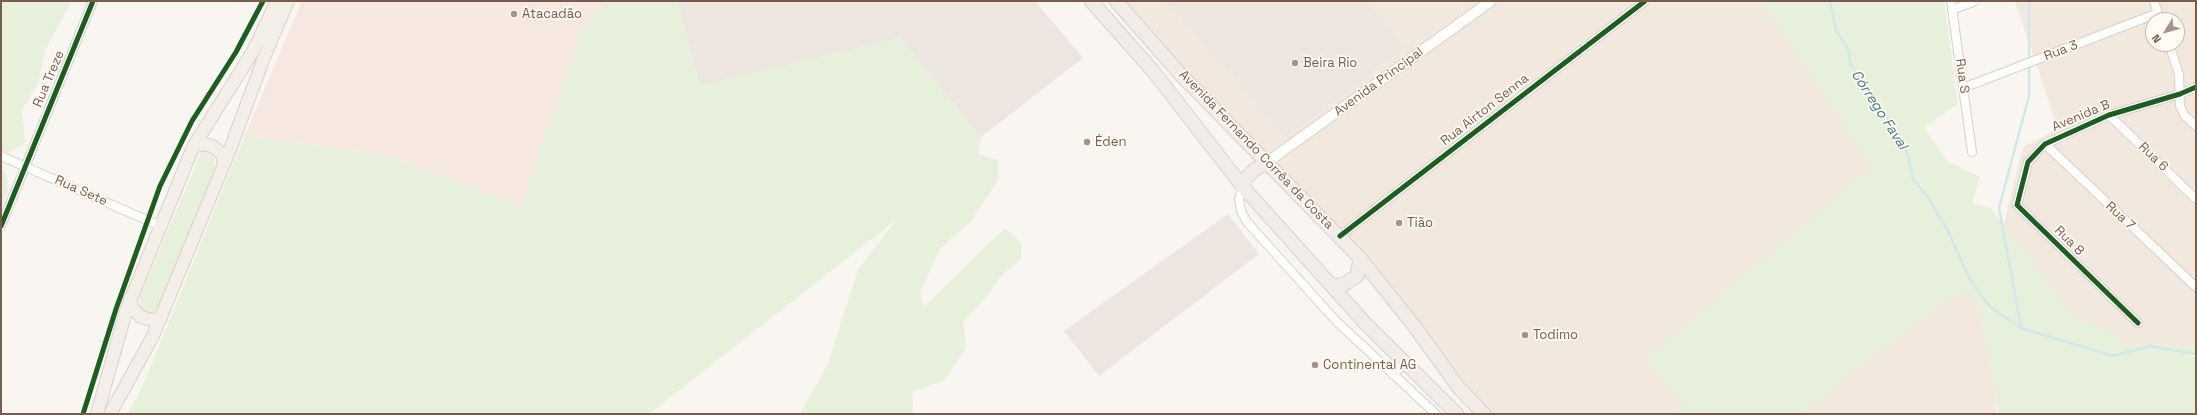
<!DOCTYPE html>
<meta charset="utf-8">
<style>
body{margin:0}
#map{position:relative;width:2197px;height:415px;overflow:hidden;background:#f9f5f0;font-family:"Space Grotesk",sans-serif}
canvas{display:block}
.frame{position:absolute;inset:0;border:2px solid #7a5c4d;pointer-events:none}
.north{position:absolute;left:2145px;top:12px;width:40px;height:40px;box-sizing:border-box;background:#fffaf3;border:1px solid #cabbb1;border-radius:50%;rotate:233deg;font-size:11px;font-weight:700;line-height:16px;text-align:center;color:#7a5c4d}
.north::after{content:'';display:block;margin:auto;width:14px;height:18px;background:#a69286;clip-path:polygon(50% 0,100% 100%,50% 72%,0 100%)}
</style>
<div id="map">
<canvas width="2197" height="415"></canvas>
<div class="frame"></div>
<div class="north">N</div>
</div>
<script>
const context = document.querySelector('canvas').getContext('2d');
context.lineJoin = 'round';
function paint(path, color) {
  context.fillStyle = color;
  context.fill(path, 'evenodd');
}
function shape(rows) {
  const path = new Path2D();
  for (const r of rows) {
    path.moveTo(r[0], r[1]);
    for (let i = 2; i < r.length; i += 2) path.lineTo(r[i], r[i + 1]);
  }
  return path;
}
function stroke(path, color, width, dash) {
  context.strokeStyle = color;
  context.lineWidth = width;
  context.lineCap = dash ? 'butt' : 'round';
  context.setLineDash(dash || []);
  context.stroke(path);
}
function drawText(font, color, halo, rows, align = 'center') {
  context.font = font + ' "Space Grotesk",sans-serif';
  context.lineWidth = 3.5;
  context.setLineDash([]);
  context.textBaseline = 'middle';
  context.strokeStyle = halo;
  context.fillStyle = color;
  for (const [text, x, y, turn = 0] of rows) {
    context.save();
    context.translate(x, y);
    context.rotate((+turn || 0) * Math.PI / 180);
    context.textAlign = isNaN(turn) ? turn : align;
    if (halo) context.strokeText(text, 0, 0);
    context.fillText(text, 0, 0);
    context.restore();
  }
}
paint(shape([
 [1120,1,1784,1,1988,288,2023,147,2058,129,2015,1,2196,1,2196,414,1988,289,1997,414,1490,414,1363,257,1181,72],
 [2153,20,2177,20,2177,44,2153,44]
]), '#f2e8de');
paint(shape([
 [302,1,606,1,606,3,583,26,521,206,390,156,245,135]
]), '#f6e8e1');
paint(shape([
 [677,1,1035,1,1083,58,981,137,900,38,700,86],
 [1166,1,1365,1,1405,47,1286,137],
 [1228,214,1259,254,1099,376,1064,331]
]), '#ede5e0');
paint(shape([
 [1,1,72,1,45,50,38,84,22,110,25,143,8,153,1,150],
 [614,1,677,1,700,86,900,38,981,137,978,154,998,160,998,180,971,221,940,249,920,293,924,307,1005,228,1021,243,1021,259,998,279,991,292,963,322,966,348,944,380,912,392,913,414,800,414,827,366,859,268,897,219,649,414,127,414,141,390,245,135,390,156,521,206,583,26,606,3],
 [1762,1,1944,1,1958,104,1924,127,1948,162,1980,177,1972,203,1991,208,2070,311,2112,332,2129,346,2196,346,2196,414,1999,414,1978,308,1965,291,1936,309,1800,414,1673,414,1684,403,1645,360,1871,167],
 [202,150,214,156,215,169,158,307,154,312,146,312,140,307,140,297],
 [1,169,6,173,8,192,1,208]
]), '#e7f0db');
stroke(shape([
 [1830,1,1836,31,1847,47,1851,65,1891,123,1908,155,1913,179,1928,197,1948,231,1970,280,1990,307,2021,328,2113,356,2150,346,2196,354],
 [2021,327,1999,208,2029,96,2029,1]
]), '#d0e8ea', 2.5);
const minor = shape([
 [1951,1,1972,152],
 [2154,1,2160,20],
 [1952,10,1975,1],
 [2169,44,2179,74,2180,106,2184,115,2196,126],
 [1963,88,2158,13],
 [2109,115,2196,199],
 [2045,144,2196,287],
 [1,156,160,226],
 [1243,187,1239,199,1241,211,1247,222,1336,321,1436,414],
 [1,226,93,1],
 [1340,236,1645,1],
 [2138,323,2017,205,2028,162,2045,144,2109,115,2180,94,2196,87],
 [1393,375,1405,363]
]);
const tertiary = shape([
 [1266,163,1491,1]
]);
const primary = shape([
 [193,147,205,144,214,147,222,154,224,165],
 [130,298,133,309,141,317,152,320,161,318],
 [97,414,126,311,193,147,252,53,277,1],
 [110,414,153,336,229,152,265,55,288,1]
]);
const trunk = shape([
 [1091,1,1153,71,1243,187,1365,323,1457,414],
 [1116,1,1181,75,1360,258,1415,327,1459,388,1484,414],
 [1243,187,1247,177,1254,170,1266,163],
 [1331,285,1343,285,1357,276,1360,258]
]);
stroke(minor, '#d7d1cb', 10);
stroke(tertiary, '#d7d1cb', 12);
stroke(primary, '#dad1cc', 14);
stroke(trunk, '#dad1cc', 15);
stroke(minor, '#fefefd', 8);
stroke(tertiary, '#fefefd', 10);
stroke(primary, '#f3eee8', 12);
stroke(trunk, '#f2ece8', 13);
stroke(shape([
 [1,226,93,1],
 [1340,236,1645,1],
 [2138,323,2017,205,2028,162,2045,144,2109,115,2180,94,2196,87],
 [83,414,116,309,160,186,192,121,236,52,263,1]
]), '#1b5e20', 5);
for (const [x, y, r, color] of [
 [514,14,4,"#a69286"],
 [1295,63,4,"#a69286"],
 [1087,142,4,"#a69286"],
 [1399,223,4,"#a69286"],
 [1525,335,4,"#a69286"],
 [1315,365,4,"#a69286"]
]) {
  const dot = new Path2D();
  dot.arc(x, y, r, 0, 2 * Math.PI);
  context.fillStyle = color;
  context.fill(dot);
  stroke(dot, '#fffaf3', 1.5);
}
drawText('13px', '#7a5c4d', '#fffaf3', [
 ["Atacadão",522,14],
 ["Beira Rio",1303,63],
 ["Éden",1095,142],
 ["Tião",1407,223],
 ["Todimo",1533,335],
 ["Continental AG",1323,365]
], 'left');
drawText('13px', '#7a5c4d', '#fffaf3', [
 ["Rua 3",2061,51,-21],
 ["Rua S",1962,76,82],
 ["Rua Treze",49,79,-67],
 ["Avenida Principal",1379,82,-36],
 ["Rua Airton Senna",1485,110,-38],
 ["Avenida B",2081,116,-23],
 ["Avenida Fernando Corrêa da Costa",1256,150,46],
 ["Rua 6",2153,157,44],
 ["Rua Sete",81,191,24],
 ["Rua 7",2120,216,43],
 ["Rua 8",2069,241,45]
]);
drawText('italic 14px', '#437c86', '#fffaf3', [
 ["Córrego Faval",1879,110,57]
]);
</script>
